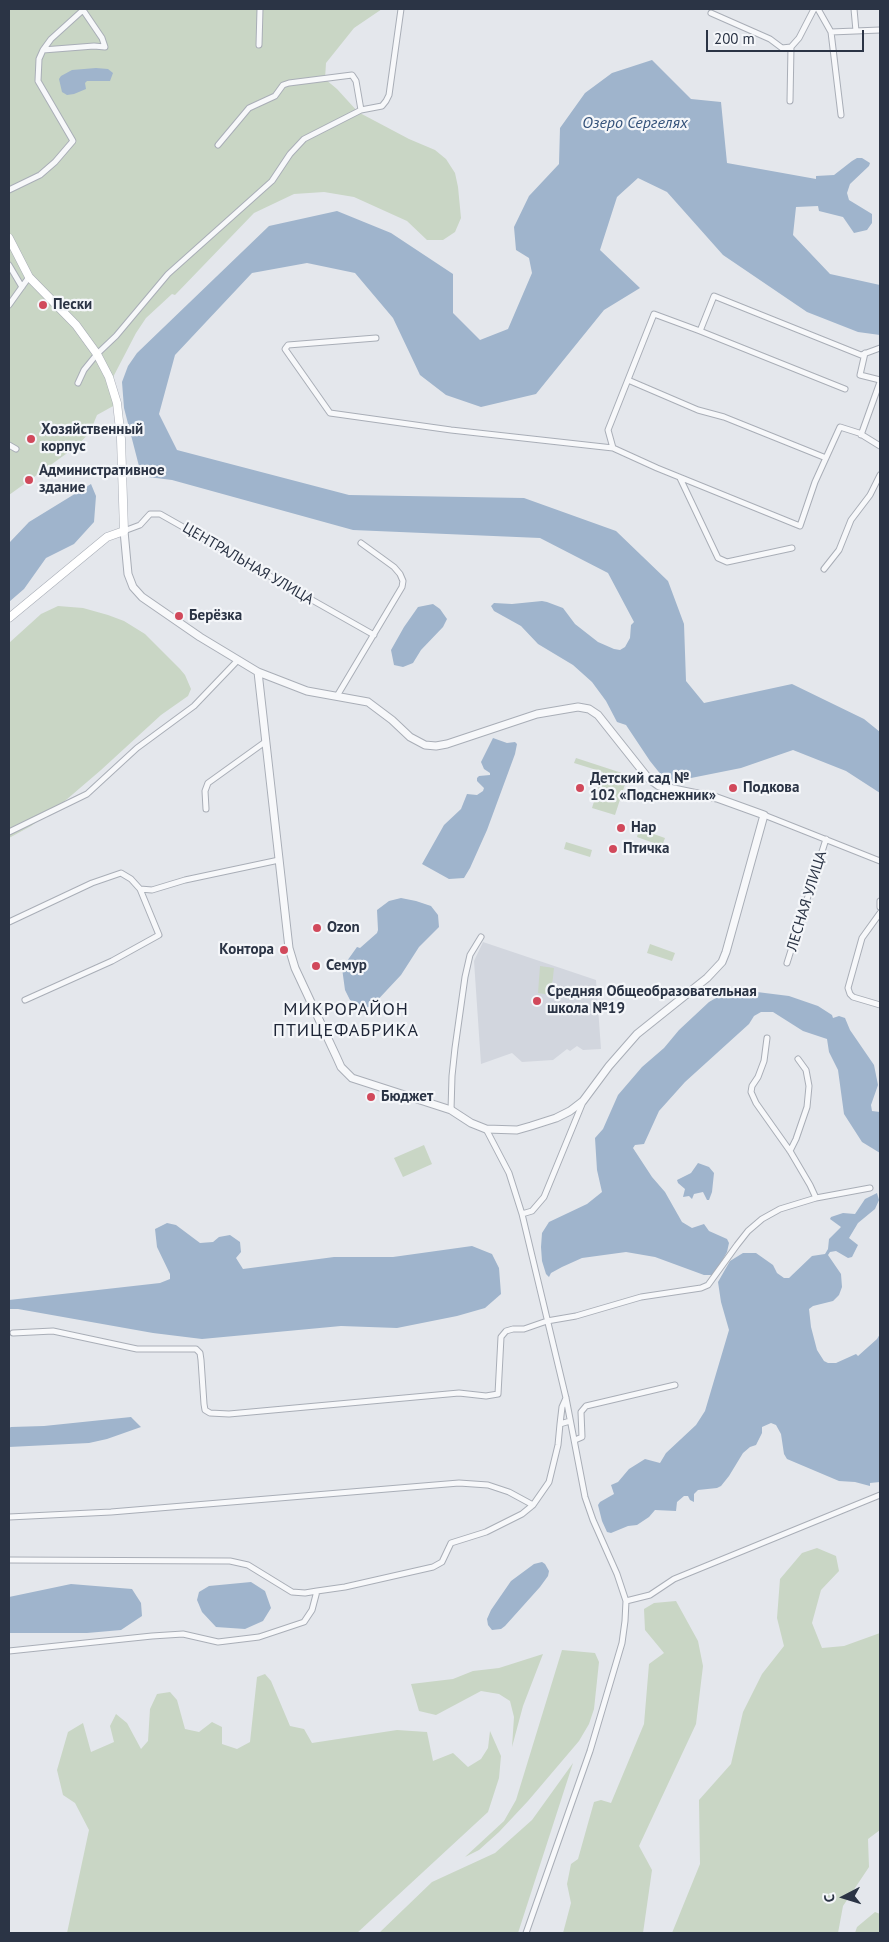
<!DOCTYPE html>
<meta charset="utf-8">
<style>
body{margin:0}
#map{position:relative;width:889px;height:1942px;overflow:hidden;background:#e4e7ec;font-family:"PT Sans",sans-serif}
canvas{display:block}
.frame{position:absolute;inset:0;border:10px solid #2b3445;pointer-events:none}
.north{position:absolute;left:819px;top:1872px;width:50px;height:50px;-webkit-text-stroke:4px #f4f6f9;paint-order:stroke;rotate:265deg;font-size:14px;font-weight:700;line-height:20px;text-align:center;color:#2b3445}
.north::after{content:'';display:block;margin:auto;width:18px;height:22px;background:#2b3445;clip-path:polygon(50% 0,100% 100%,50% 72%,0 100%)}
.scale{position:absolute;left:706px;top:30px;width:158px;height:22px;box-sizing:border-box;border:2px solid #2b3445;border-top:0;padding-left:6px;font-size:15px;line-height:18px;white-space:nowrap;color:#2b3445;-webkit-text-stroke:4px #f4f6f9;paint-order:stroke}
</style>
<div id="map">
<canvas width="889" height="1942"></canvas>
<div class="frame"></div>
<div class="north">С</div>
<div class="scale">200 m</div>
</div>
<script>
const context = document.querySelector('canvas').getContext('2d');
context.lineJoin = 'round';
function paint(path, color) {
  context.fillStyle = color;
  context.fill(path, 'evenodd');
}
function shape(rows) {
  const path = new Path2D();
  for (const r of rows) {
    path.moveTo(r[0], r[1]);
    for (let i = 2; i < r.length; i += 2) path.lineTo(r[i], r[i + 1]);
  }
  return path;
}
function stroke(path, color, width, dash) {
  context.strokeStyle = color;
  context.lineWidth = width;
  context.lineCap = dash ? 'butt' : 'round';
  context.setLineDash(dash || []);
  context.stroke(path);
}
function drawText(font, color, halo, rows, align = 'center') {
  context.font = font + ' "PT Sans",sans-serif';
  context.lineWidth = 4.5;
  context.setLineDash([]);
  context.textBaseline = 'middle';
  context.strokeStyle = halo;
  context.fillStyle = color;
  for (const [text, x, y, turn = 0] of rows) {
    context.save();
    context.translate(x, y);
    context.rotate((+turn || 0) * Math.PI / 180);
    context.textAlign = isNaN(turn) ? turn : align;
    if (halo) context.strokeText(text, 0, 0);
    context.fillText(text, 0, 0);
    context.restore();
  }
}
paint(shape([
 [483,942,596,980,601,1049,583,1050,577,1046,570,1051,567,1049,553,1060,522,1062,512,1053,481,1064,474,961]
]), '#d2d6de');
paint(shape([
 [9,9,382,9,354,28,326,63,325,79,337,89,358,112,409,139,435,150,446,159,455,173,458,187,461,218,455,232,443,240,427,240,407,221,354,197,324,192,294,194,254,213,175,295,172,294,146,318,136,333,110,383,115,405,97,415,90,432,77,446,9,495],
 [58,606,83,608,108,615,124,621,145,634,180,669,185,675,191,689,188,696,161,715,101,770,59,806,31,826,9,838,9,643,41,614],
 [576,758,628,775,615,815,592,808,603,772,574,763],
 [639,829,665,838,662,846,637,837],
 [566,842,592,850,590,857,564,849],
 [650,944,675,953,672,961,647,953],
 [540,966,554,968,551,995,538,993],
 [424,1145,432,1164,403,1177,394,1158],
 [817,1548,836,1556,839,1571,821,1590,812,1623,822,1648,844,1646,880,1633,880,1830,868,1839,869,1867,843,1906,838,1933,672,1933,700,1864,699,1800,731,1764,743,1712,762,1674,784,1646,777,1618,780,1579,802,1553],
 [676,1601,698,1641,703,1666,696,1724,639,1846,652,1870,643,1933,563,1933,571,1903,567,1884,571,1864,578,1859,594,1802,601,1800,611,1803,644,1724,649,1664,664,1653,645,1630,644,1609,654,1603],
 [562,1650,595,1653,599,1662,594,1709,589,1724,579,1741,528,1801,499,1832,479,1850,465,1857,504,1821,516,1800],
 [543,1654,523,1706,512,1747,514,1717,510,1701,499,1694,481,1691,436,1715,419,1711,411,1684,453,1679,473,1671,499,1668],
 [265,1674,271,1681,290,1726,304,1729,312,1743,397,1730,427,1732,433,1761,453,1753,468,1767,481,1759,488,1748,490,1731,501,1756,499,1778,488,1812,357,1933,67,1933,89,1830,75,1803,63,1795,57,1770,68,1732,83,1723,91,1752,114,1742,110,1726,116,1714,127,1723,141,1749,148,1741,150,1709,157,1694,170,1692,177,1700,185,1729,199,1732,212,1722,222,1727,222,1744,237,1749,250,1742,257,1677],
 [573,1763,518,1933,379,1933,432,1882,495,1853,532,1820],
 [875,1912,880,1914,880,1933,855,1933,857,1927]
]), '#c9d6c5');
paint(shape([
 [652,60,691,99,721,102,727,163,816,179,816,176,834,175,852,161,857,158,862,158,870,163,869,166,850,184,847,193,849,200,872,214,872,223,867,230,854,233,843,217,819,211,818,206,796,207,793,235,830,274,880,285,880,335,858,332,807,312,723,255,667,192,638,178,617,197,600,250,640,288,604,310,536,394,481,407,446,395,420,375,393,318,355,273,307,263,252,273,175,355,159,414,177,450,349,495,524,498,616,531,668,581,684,624,686,681,704,703,792,684,864,719,880,732,880,793,846,771,793,750,741,768,671,782,666,781,650,761,626,725,617,722,606,701,592,682,573,665,538,644,521,626,494,611,491,606,494,603,512,604,542,601,547,602,563,608,575,624,598,642,614,649,620,650,625,647,630,638,631,625,634,622,608,573,540,538,353,530,172,480,148,477,140,470,124,408,122,382,128,366,137,353,269,226,337,211,391,233,453,274,453,313,480,340,508,329,532,273,529,258,516,250,514,227,529,196,559,164,560,128,585,93,612,73],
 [96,68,108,69,113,73,110,81,87,81,85,83,86,89,74,94,67,95,62,92,59,79,61,76,72,70],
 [91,484,96,496,94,522,74,544,46,558,24,589,9,602,9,545,10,542,29,522],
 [433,604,440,609,447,619,443,627,421,650,413,663,403,667,394,665,391,650,404,627,418,607],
 [493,738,507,743,515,742,517,744,515,754,487,830,470,868,464,878,449,879,422,864,444,825,461,809,467,794,477,795,483,791,484,788,477,781,477,778,479,776,490,775,490,773,484,769,481,762],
 [401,898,416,901,431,906,438,915,439,927,419,947,401,975,372,1006,365,1008,357,1005,350,1000,345,990,342,968,357,947,360,948,377,933,378,930,377,910,389,901],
 [741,990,789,996,818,1006,832,1015,833,1018,839,1016,845,1018,850,1030,874,1065,878,1085,871,1105,872,1111,880,1112,880,1153,862,1142,844,1114,838,1070,829,1052,827,1039,803,1031,773,1012,761,1012,754,1016,749,1024,685,1082,659,1111,644,1144,635,1145,633,1148,652,1177,665,1192,682,1222,692,1228,704,1224,709,1231,727,1239,729,1243,727,1252,716,1272,713,1275,704,1275,655,1257,626,1252,582,1258,562,1267,551,1273,549,1277,546,1274,542,1261,541,1247,542,1233,549,1222,587,1204,602,1192,597,1170,595,1138,603,1129,618,1095,642,1067,664,1048,679,1030,709,1002,726,992],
 [698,1163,709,1167,714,1173,712,1192,709,1200,707,1200,703,1192,694,1194,692,1199,689,1196,683,1197,685,1189,678,1183,677,1180,691,1173],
 [877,1193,879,1200,875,1209,858,1223,849,1238,858,1245,852,1257,848,1258,836,1251,830,1252,828,1255,841,1274,842,1287,839,1295,833,1301,813,1306,809,1309,811,1327,817,1350,824,1361,828,1363,836,1363,856,1354,858,1356,877,1339,880,1334,880,1482,870,1483,870,1486,855,1482,839,1481,787,1459,784,1454,781,1434,776,1425,771,1423,762,1427,762,1433,756,1445,750,1447,743,1453,729,1476,721,1486,717,1488,698,1490,694,1494,694,1502,690,1500,688,1496,684,1496,677,1502,676,1511,655,1510,649,1517,637,1525,628,1526,611,1533,607,1532,602,1521,598,1505,600,1502,614,1494,611,1485,618,1482,629,1469,645,1459,660,1463,666,1453,696,1425,705,1411,729,1330,721,1302,718,1282,730,1261,743,1253,756,1253,773,1265,777,1273,784,1278,789,1278,812,1256,825,1254,828,1249,829,1239,841,1227,830,1219,831,1217,843,1213,855,1214,865,1199],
 [167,1223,176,1225,200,1243,213,1242,219,1237,230,1235,240,1242,241,1252,236,1258,243,1269,334,1257,393,1257,472,1246,492,1254,499,1268,501,1294,485,1308,457,1316,397,1328,341,1326,202,1339,153,1333,18,1309,9,1309,9,1300,160,1283,170,1279,170,1274,157,1247,155,1229],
 [131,1417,141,1427,107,1439,89,1443,9,1447,9,1428,11,1427,44,1426],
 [542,1562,545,1564,549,1571,548,1576,540,1587,505,1626,501,1629,492,1630,488,1625,487,1619,491,1610,511,1581,534,1564],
 [251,1582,265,1591,271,1608,263,1621,245,1629,216,1627,202,1612,197,1600,199,1592,209,1586],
 [71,1584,132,1589,141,1603,142,1616,121,1630,87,1633,9,1633,9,1597]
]), '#9fb4cc');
const minor = shape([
 [818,9,831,32,841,115],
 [854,9,856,31],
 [711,13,770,39,782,48,791,47],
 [831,32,880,30],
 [259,45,260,9],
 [790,101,791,47,799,38,814,9],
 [218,145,249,108,275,96,283,85,289,83,352,75,356,81,361,110],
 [9,190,40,175,55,162,73,141,38,81,39,59,43,50,94,46,105,47,102,38,83,10,51,39,43,50],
 [9,265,22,287],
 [9,305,29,277],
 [700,331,714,296,861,355,880,348],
 [376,338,288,345,285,349,330,413,451,430,613,448,657,468,800,526,815,482,840,427,859,433,880,446],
 [865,353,860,375,880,380],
 [628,380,698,410,724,417,826,458],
 [78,383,84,370,97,354,116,336,168,274,272,181,290,154,304,139,361,110,382,106,386,101,389,95,401,9],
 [861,435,880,382],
 [9,445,16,449],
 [613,448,608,430,654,314,700,331,845,389],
 [680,478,718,558,727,562,792,548],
 [124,531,140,525,150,514,160,514,374,635],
 [824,569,839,550,851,520,870,495,880,475],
 [337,696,402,587,403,581,400,574,394,567,361,543],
 [206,809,205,791,208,783,265,742],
 [764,815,880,861],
 [9,832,87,794,137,748,194,706,238,660],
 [880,901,880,907],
 [880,913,862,938,848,988,850,994,853,997,880,1005],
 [9,922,92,883,121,873,131,879,140,889,152,890,185,880,279,860],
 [787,963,826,839],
 [25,1000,112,961,159,935,140,889],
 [767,1038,764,1061,758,1077,752,1086,751,1092,756,1103,790,1151,810,1185,816,1198],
 [451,1110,452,1076,455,1048,465,977,470,955,481,937],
 [486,1129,509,1173,522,1214,566,1398,585,1497,593,1520,617,1574,626,1601,625,1621,622,1643,590,1751,526,1933],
 [790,1151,796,1139,807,1107,809,1086,806,1070,798,1059],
 [522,1214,532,1211,544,1197,583,1102],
 [13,1333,53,1331,137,1349,196,1349,200,1353,201,1360,204,1404,205,1410,210,1413,229,1414,459,1393,486,1396,498,1394,501,1337,506,1331,513,1329,524,1329,547,1321,576,1316,641,1297,701,1288,708,1285,737,1245,748,1231,762,1219,780,1209,816,1198,870,1188],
 [560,1424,562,1407,566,1398],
 [575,1440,582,1437,581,1412,586,1406,675,1385],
 [9,1517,111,1512,459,1483,488,1485,509,1492,533,1505],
 [9,1560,230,1561,248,1565,292,1592,305,1593,317,1591],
 [626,1601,650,1595,674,1579,880,1495],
 [9,1651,152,1636,183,1634,218,1642,259,1637,304,1622,312,1610,317,1591,345,1587,433,1567,442,1562,451,1543,486,1532,522,1514,533,1505,549,1482,558,1445,560,1424,570,1421]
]);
const tertiary = shape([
 [124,531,128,574,133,587,142,597,200,637,258,672,307,691,368,702,392,720,410,737,425,745,436,746,447,744,537,714,578,707,589,709,598,715,648,778,659,786,717,798,764,815,726,952,722,962,707,978,637,1034,609,1066,583,1101,570,1111,556,1118,531,1126,517,1130,486,1129,471,1123,451,1110,352,1078,341,1067,337,1058,295,968,289,948,258,672]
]);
const secondary = shape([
 [9,238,29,277,76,325,97,354,109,377,117,403,121,439,124,531,107,537,9,618]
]);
stroke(minor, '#a9aeb7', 7);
stroke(tertiary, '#a9aeb7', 9);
stroke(secondary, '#a9aeb7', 9);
stroke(minor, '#f7f8fa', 5);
stroke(tertiary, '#f7f8fa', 7);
stroke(secondary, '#fff', 8);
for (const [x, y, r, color] of [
 [43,305,5,"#d1495b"],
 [31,439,5,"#d1495b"],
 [29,480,5,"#d1495b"],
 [179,616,5,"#d1495b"],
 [580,788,5,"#d1495b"],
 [733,788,5,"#d1495b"],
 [621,828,5,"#d1495b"],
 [613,849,5,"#d1495b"],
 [317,928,5,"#d1495b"],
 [284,950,5,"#d1495b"],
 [316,966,5,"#d1495b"],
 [537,1001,5,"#d1495b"],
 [371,1097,5,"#d1495b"]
]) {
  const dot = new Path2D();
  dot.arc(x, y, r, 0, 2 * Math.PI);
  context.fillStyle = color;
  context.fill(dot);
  stroke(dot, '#f4f6f9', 2);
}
drawText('bold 15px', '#2b3445', '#f4f6f9', [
 ["Пески",53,305],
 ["Хозяйственный",41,430],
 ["корпус",41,447],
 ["Административное",39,471],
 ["здание",39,488],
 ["Берёзка",189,616],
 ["Детский сад №",590,779],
 ["102 «Подснежник»",590,796],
 ["Подкова",743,788],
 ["Нар",631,828],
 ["Птичка",623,849],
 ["Ozon",327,928],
 ["Контора",274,950,"right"],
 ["Семур",326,966],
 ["Средняя Общеобразовательная",547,992],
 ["школа №19",547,1009],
 ["Бюджет",381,1097]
], 'left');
drawText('15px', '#2b3445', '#f4f6f9', [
 ["ЦЕНТРАЛЬНАЯ УЛИЦА",248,564,30],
 ["ЛЕСНАЯ УЛИЦА",807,901,-73]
]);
drawText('italic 16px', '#34527a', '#f4f6f9', [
 ["Озеро Сергелях",635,123]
]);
context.letterSpacing = '1px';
drawText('18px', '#1d2536', '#f4f6f9', [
 ["МИКРОРАЙОН",346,1010],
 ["ПТИЦЕФАБРИКА",346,1031]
]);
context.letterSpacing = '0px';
</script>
